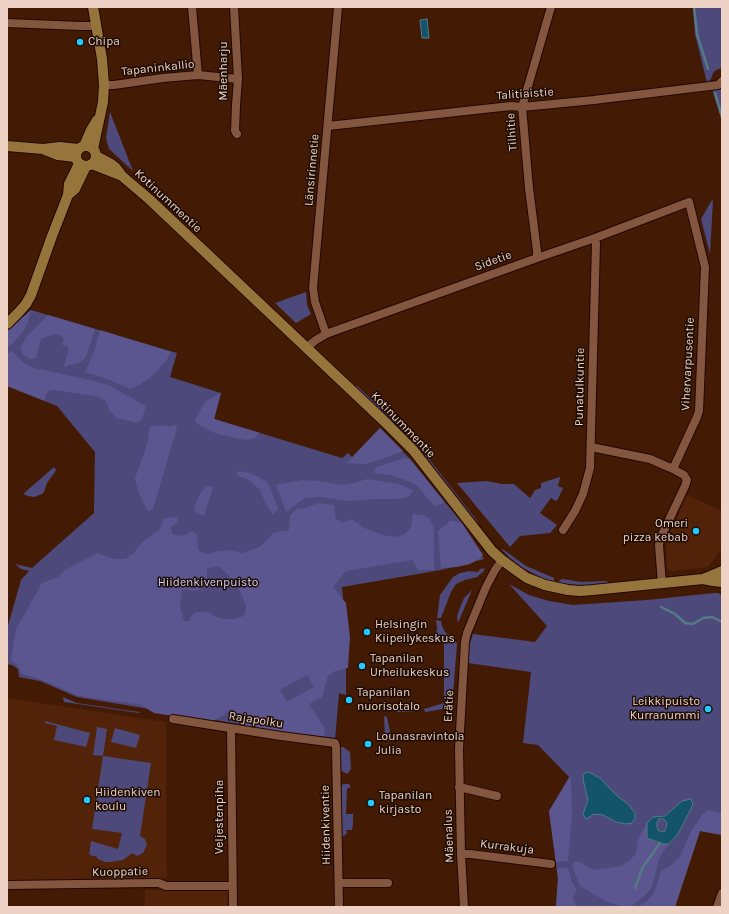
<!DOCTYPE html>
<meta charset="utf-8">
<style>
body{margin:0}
#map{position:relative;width:729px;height:914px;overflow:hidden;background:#431b05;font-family:Karla,sans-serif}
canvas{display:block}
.frame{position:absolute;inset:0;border:8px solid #edd2c5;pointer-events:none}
</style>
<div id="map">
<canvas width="729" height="914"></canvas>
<div class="frame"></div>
</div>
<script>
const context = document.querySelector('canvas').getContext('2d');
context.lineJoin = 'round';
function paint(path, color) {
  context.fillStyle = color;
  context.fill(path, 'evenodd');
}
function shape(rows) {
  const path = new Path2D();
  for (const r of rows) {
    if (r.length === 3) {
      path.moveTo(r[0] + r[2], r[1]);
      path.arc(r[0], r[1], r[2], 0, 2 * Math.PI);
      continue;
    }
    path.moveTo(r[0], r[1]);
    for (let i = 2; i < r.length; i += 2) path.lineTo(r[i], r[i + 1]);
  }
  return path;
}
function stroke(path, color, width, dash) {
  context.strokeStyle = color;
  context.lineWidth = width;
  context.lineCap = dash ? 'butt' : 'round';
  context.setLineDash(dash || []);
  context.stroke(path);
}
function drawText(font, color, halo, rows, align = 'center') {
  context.font = font + ' Karla,sans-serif';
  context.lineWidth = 3;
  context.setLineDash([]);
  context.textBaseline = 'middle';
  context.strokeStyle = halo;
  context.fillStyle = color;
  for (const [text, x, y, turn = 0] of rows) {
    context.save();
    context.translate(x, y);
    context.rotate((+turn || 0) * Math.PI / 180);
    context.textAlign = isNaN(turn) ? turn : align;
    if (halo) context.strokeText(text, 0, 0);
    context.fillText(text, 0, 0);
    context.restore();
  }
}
paint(shape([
 [687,495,722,511,721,550,709,566,702,568,671,571,667,569,666,545,668,538],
 [7,698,166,722,167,878,7,881],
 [229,889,229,907,145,907,145,890]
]), '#522308');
paint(shape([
 [693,7,722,7,722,68,716,70,713,73,711,79,707,83,695,34],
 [722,88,722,121,712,89],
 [110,112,133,171,109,149,106,138],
 [712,200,713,201,710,254,701,219],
 [306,292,307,305,311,314,296,323,275,303],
 [31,310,177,353,170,377,221,393,214,419,342,458,348,453,352,457,380,428,410,459,462,523,460,524,484,559,441,570,342,587,347,641,346,666,346,695,339,693,335,740,77,697,40,681,19,677,18,669,12,665,7,664,7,629,21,580,29,571,21,569,15,564,32,568,94,513,95,452,57,406,7,386,7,331],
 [356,386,357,386,400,426,399,428,356,388],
 [422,450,478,522,477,523,420,451],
 [54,467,56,470,55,472,47,483,44,492,42,494,34,497,28,496,23,494],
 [560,477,560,478,558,486,563,488,558,499,556,501,551,498,540,513,557,525,550,533,520,536,510,547,457,483,487,481,501,484,514,484,530,498,535,490,541,488,541,483],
 [501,549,504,550,526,566,552,577,554,578,554,582,542,578,523,568,511,559],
 [485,568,483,572,477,577,465,580,456,584,451,592,441,618,437,618,440,595,453,577,460,573,469,571,478,572,480,569],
 [562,579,581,582,607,581,608,583,607,584,594,585,574,585,559,583,559,581],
 [509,584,529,595,549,601,573,605,647,600,714,593,718,593,722,595,722,835,700,831,675,907,556,907,558,879,549,811,569,777,538,745,523,743,531,672,468,663,470,643,473,634,535,642,547,626],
 [472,590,458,623,457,617,459,610,464,598],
 [436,620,441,621,442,626,445,632,454,639,457,644,453,695,443,709,425,712,424,709,444,703,444,641,436,635,437,628],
 [63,697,77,703,139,712,139,713,64,702],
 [397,705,398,708,413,709,413,712,398,712,395,711,395,707],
 [384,716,387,717,390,731,390,740,385,741],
 [45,721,90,733,86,747,54,740,57,726,45,723],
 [97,727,107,729,103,756,151,763,140,836,145,839,147,845,143,853,137,856,132,853,123,860,111,862,105,862,98,859,96,856,92,856,89,854,91,841,118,849,122,833,92,829,103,756,93,755],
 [115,728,140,735,136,748,111,742],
 [339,747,343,747,350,752,351,769,348,773,347,774,340,770],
 [343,784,348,784,350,785,350,788,347,788,346,814,353,814,353,824,352,830,346,830,347,833,344,836,341,837,340,787]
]), '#4d497b');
paint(shape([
 [31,310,28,323,22,333,12,344,7,348,7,331],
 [48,315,95,329,86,357,81,362,64,367,69,347,62,345,64,338,59,335,57,334,51,335,41,339,36,358,30,359,22,354,20,348,27,336],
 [100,330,171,352,166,361,150,378,141,384,130,389,110,380,85,372,94,352],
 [12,351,24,363,34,368,94,381,108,385,146,406,142,419,137,423,133,422,130,421,116,418,109,410,106,401,95,396,54,390,49,391,47,393,45,397,45,401,7,386,7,354],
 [221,393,214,419,260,433,255,438,246,440,222,435,212,432,196,423,195,419,206,401],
 [165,425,169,427,176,425,177,428,153,509,148,511,139,494,136,483,135,478,145,451,148,439,149,429,150,427,152,426],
 [380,428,403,451,379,460,365,464,347,463],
 [404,458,410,459,444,502,442,504,435,506,416,485,405,480,390,475,377,474,374,472,377,467],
 [239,471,249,473,261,478,267,482,270,487,278,509,273,515,266,504,260,490,251,481,237,475,237,472],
 [367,479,399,484,413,490,410,496,398,499,374,499,349,501,320,497,305,498,286,512,276,485,302,480,319,481,342,485,354,483],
 [206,486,213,487,204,516,194,511,194,508,200,494],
 [319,503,334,505,336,519,343,523,352,519,362,527,383,535,396,537,405,534,411,527,413,514,422,515,430,519,434,529,434,570,418,570,412,560,365,568,346,571,333,587,346,603,350,637,348,668,335,671,328,676,322,697,309,704,325,729,324,737,238,726,239,718,233,709,212,722,154,713,141,705,79,696,40,679,22,674,17,665,11,660,16,629,42,583,58,577,65,570,97,553,114,559,125,559,133,554,141,543,159,530,164,518,177,517,178,522,171,527,172,534,179,536,185,535,193,531,197,535,198,550,205,554,212,554,214,552,229,550,242,553,260,547,273,533,289,530,290,515,299,507,301,509],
 [219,566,233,580,240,591,246,606,244,616,234,619,223,619,214,616,208,612,196,612,191,616,189,621,184,621,180,606,182,590,186,589,195,591,203,588,207,581,207,569],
 [307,675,314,687,287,702,280,690],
 [450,521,453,521,462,523,483,555,479,559,470,564,457,567,441,568,438,531],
 [570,777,571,777,572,815,568,861,556,862,549,811],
 [708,810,722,813,722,835,700,831,675,907,638,907,647,901,651,897,655,890,661,871,670,866,679,858,691,832,701,816],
 [647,823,647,838,656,842,669,844,663,852,659,859,652,887,646,894,632,906,624,907,607,902,580,886,572,866,575,861,580,862,587,867,594,870,622,866,628,862,636,854,637,843,639,837],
 [557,868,568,868,571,880,577,890,573,898,576,907,556,907,558,879]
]), '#5b568f');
const water = shape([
 [427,19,429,38,422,38,420,20,427,19],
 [586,772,591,773,601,779,616,795,628,804,635,813,635,818,632,823,626,824,616,822,603,815,594,814,586,819,583,814,588,800,583,779,584,774,586,772],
 [691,799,693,805,678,834,669,844,663,844,647,838,647,823,653,817,665,816,682,801,691,799],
 [659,819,664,819,667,823,665,831,662,832,658,830,657,827,657,823,659,819]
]);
paint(water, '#13546b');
stroke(water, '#547a86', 1);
stroke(shape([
 [694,7,697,34,708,69],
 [715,93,722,117],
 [661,607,675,614,685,623,693,624,703,618,712,617,722,622],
 [635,888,643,867,660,843]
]), '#547a86', 2.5);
const street = shape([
 [192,7,198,75],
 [234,7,238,79,236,105,235,131,237,134],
 [7,23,80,26,96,26],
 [104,85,114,85,163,78,198,75,238,79],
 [328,126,511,106,522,107,594,100,718,85,722,81],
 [537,258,537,251,529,188,522,107,551,7],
 [326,334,315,302,313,288,338,7],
 [307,347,316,340,326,334,537,258,595,238,689,202,705,267,699,411,697,417,673,469,684,475,687,480,685,486,660,539,659,545,662,584],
 [591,447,650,459,673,469],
 [563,530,575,511,583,494,590,468,596,244,595,238],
 [173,719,281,736,335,743,336,747,339,907],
 [231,728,233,907],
 [459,787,497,796],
 [461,854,470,854,551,864],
 [339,883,388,883],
 [7,885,152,883,159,883,166,886,232,886],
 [464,907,461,854,459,749,465,642,467,633,486,587,495,570,502,560],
 [717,907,722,893]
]);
const secondary = shape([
 [86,156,10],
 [7,146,43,149,60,147,78,149],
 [84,146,91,130,97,120],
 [93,149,103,102,104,85,102,59,93,7],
 [45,150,58,155,75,157],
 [96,156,111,164,116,168,122,176,149,199,384,421,413,450,492,551,502,560,517,571,527,578,545,585,568,590,580,591,593,590,703,579,722,571],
 [92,164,120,175],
 [68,195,75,189,86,166],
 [7,324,19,312,26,304,31,295,52,236,68,195,69,184,79,164],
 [703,579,713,581,722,582]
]);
stroke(street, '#230700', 10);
stroke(secondary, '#230700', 12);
stroke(street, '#835640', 8);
stroke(secondary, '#96753c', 10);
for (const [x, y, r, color] of [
 [80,42,4,"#24c9fe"],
 [696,531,4,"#24c9fe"],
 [367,632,4,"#24c9fe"],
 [362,666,4,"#24c9fe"],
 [349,700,4,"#24c9fe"],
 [708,709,4,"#24c9fe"],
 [368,744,4,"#24c9fe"],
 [87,800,4,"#24c9fe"],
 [371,803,4,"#24c9fe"]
]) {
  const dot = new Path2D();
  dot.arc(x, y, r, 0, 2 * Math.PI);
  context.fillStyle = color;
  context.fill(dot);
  stroke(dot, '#1d0c04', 1.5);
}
drawText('12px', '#edd2c5', '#1d0c04', [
 ["Chipa",88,42],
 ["Omeri",688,524,"right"],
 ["pizza kebab",688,538,"right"],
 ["Helsingin",375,625],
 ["Kiipeilykeskus",375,639],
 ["Tapanilan",370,659],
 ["Urheilukeskus",370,673],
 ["Tapanilan",357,693],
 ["nuorisotalo",357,707],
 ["Leikkipuisto",700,702,"right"],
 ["Kurranummi",700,716,"right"],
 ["Lounasravintola",376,737],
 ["Julia",376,751],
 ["Hiidenkiven",95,793],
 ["koulu",95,807],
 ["Tapanilan",379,796],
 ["kirjasto",379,810]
], 'left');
drawText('12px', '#edd2c5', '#1d0c04', [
 ["Tapaninkallio",158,68,-6],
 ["Mäenharju",224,71,-90],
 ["Talitiaistie",525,94,-4],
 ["Tilhitie",512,132,-94],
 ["Länsirinnetie",312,170,-85],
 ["Kotinummentie",168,201,43],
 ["Sidetie",493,261,-20],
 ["Vihervarpusentie",688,364,-87],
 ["Punatulkuntie",580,387,-89],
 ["Kotinummentie",403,425,46],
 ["Erätie",449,706,-87],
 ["Rajapolku",256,720,9],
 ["Veljestenpiha",220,817,-90],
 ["Hiidenkiventie",326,825,-91],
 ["Mäenalus",449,836,-92],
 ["Kurrakuja",507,847,7],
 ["Kuoppatie",120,872,-1]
]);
drawText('12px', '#d2d1f4', '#1d0c04', [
 ["Hiidenkivenpuisto",208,583]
]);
</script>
